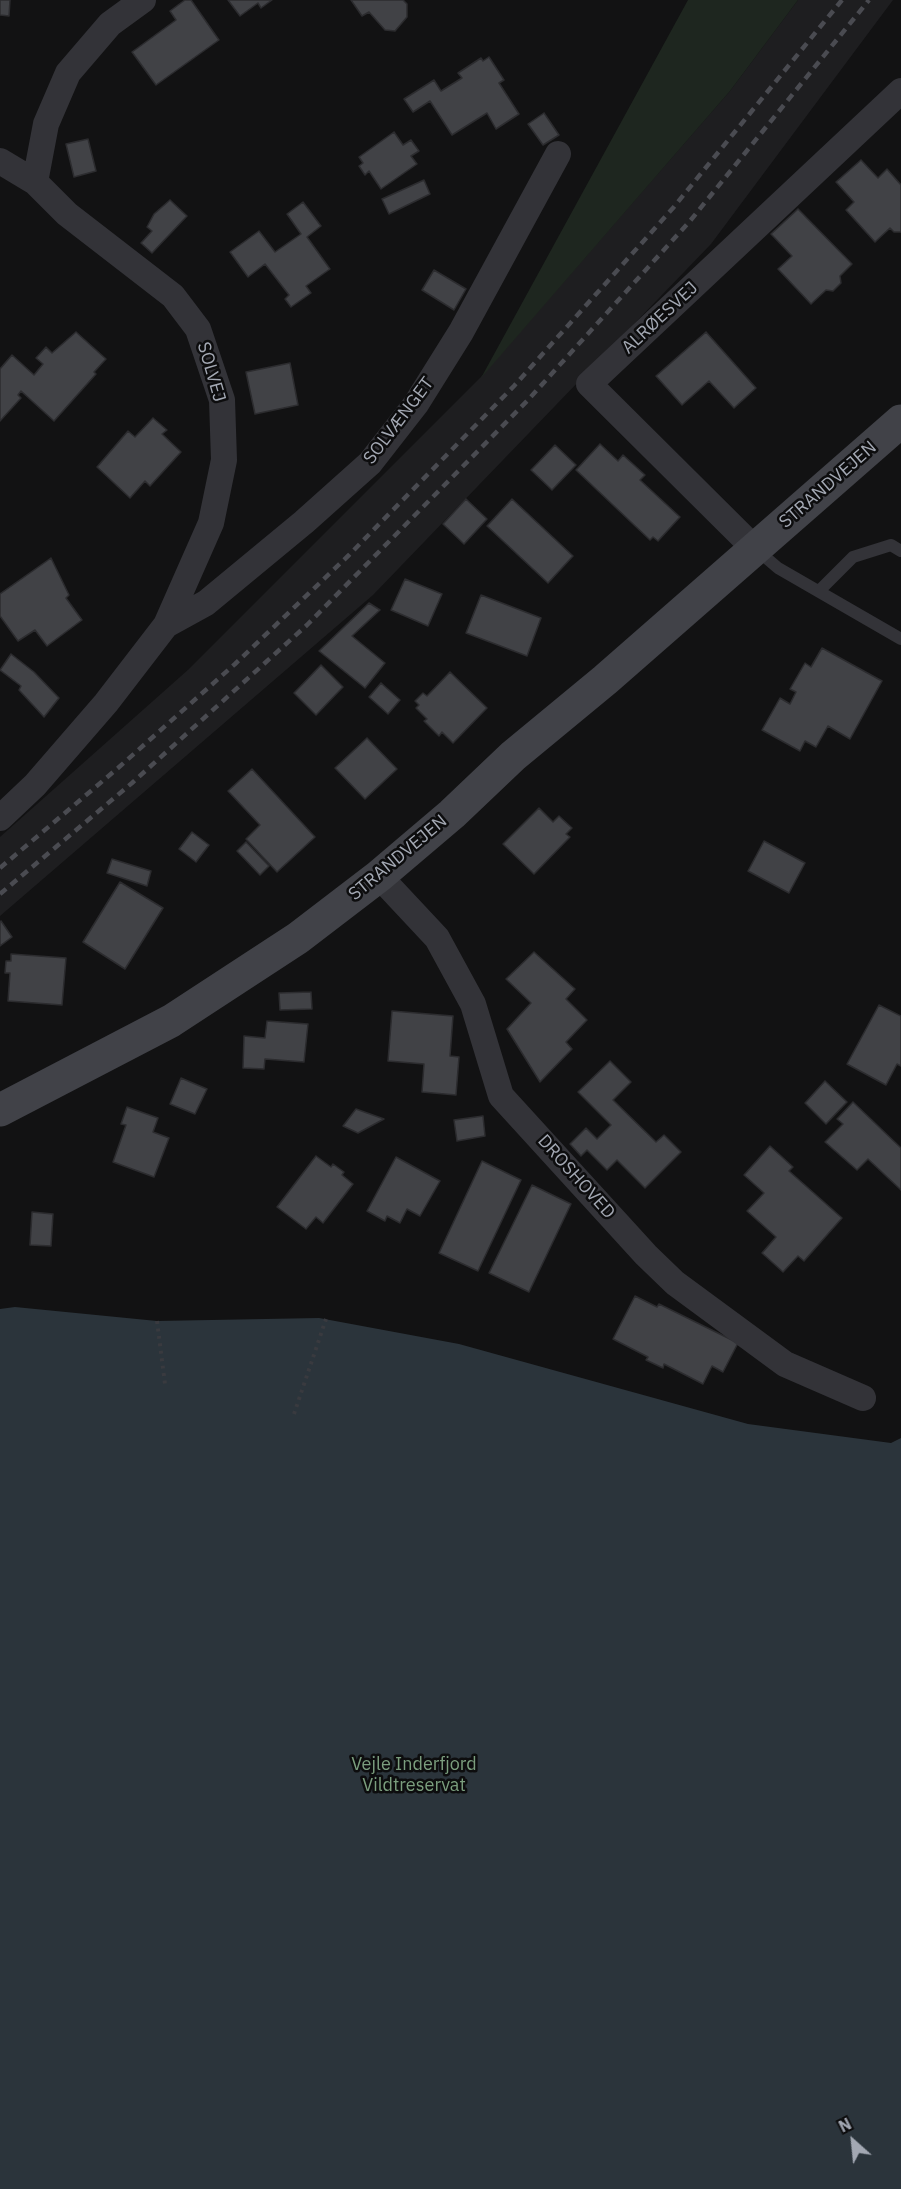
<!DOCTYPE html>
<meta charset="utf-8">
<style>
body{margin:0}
#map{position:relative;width:901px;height:2189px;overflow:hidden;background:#121213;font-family:"IBM Plex Sans",sans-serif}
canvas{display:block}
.north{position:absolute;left:823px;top:2111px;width:60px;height:60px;-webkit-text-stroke:4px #0d0d0e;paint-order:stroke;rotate:333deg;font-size:16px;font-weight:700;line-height:24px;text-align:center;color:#a3a8b3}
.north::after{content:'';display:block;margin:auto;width:21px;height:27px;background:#a3a8b3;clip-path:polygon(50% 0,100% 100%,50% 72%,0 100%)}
</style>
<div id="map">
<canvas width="901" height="2189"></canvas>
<div class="north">N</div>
</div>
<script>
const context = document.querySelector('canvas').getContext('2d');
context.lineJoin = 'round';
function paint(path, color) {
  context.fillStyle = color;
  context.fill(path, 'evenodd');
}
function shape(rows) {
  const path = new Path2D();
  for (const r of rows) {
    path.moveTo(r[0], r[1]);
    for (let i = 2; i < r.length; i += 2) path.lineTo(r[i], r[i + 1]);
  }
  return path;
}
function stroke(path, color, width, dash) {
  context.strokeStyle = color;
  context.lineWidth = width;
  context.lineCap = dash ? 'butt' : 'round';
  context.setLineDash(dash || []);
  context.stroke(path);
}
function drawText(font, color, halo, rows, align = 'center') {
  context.font = font + ' "IBM Plex Sans",sans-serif';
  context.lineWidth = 5;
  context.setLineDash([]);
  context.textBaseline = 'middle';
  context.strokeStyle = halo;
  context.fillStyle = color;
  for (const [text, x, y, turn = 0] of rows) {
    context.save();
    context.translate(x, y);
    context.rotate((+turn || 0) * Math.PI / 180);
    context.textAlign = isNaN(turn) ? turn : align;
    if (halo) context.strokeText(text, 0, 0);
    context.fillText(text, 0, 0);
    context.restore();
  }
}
paint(shape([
 [798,0,893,0,711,244,373,595,0,916,0,837,189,669,480,378,730,91]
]), '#1e1e20');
paint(shape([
 [688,0,798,0,730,91,481,378]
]), '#1e261f');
paint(shape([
 [15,1307,157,1321,319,1318,459,1344,748,1424,891,1443,901,1438,901,2189,0,2189,0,1309]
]), '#2b343b');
const building = shape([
 [0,0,10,0,9,16,0,15,0,0],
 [185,0,191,0,219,40,156,85,132,52,176,20,170,11,185,0],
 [228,0,272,0,261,8,258,3,240,16,228,0],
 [351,0,403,0,407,4,407,17,395,31,385,30,369,12,362,16,351,0],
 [489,57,504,80,499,83,519,114,496,129,487,113,452,135,430,101,413,112,404,99,434,80,441,91,462,78,458,73,481,58,483,61,489,57],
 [544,113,559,135,543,145,528,124,544,113],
 [394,132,403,145,411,140,419,151,411,156,417,164,381,189,369,171,365,175,359,166,363,163,359,157,394,132],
 [88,139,96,171,74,177,66,144,88,139],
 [861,160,878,178,887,169,901,185,901,232,894,232,890,228,875,242,846,210,854,202,836,182,861,160],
 [424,180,430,194,389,214,382,199,424,180],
 [170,200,187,216,152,253,141,243,152,231,147,227,154,214,170,200],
 [303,202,321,226,307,237,330,269,306,286,311,293,291,307,285,299,289,295,265,264,248,277,230,252,259,231,275,252,301,234,287,214,303,202],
 [798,209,852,264,840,276,841,283,833,291,826,290,811,304,778,269,792,256,771,234,798,209],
 [434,270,466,289,454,310,422,290,434,270],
 [76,332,106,359,94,372,96,374,54,421,21,391,18,395,21,398,0,421,0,369,12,355,34,375,43,364,36,358,46,347,52,353,76,332],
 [706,332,756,388,734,408,709,381,682,405,656,376,706,332],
 [290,363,298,405,255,414,246,372,290,363],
 [153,418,167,430,162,434,181,452,150,486,145,481,130,498,97,467,128,431,135,437,153,418],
 [600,444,618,461,623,455,645,475,640,480,680,517,658,541,653,537,650,540,576,470,600,444],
 [555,445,576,465,552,490,531,470,555,445],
 [466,499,487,519,464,544,443,524,466,499],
 [512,499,573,556,548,583,487,526,512,499],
 [51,558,69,595,66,598,82,620,47,646,35,630,18,641,0,616,0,594,51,558],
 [405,579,442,594,428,626,391,610,405,579],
 [481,595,541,618,527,656,466,633,481,595],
 [369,603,380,610,352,636,385,663,365,688,319,651,369,603],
 [822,648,882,681,850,739,828,726,816,747,805,741,800,751,762,730,780,698,790,704,796,692,790,689,805,663,811,667,822,648],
 [11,654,34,672,59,698,44,717,19,690,21,686,0,670,11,654],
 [321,665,343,687,316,715,294,693,321,665],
 [450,672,487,708,453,743,442,732,439,736,424,721,427,719,416,708,419,705,415,701,423,693,427,696,450,672],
 [381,683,400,700,388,714,369,697,381,683],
 [367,738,397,769,365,799,335,768,367,738],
 [252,769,315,837,277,872,246,839,260,825,228,791,252,769],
 [539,808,553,822,559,816,572,828,566,834,570,837,534,874,503,844,539,808],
 [192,832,209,845,196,862,179,849,192,832],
 [764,841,805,863,789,893,748,871,764,841],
 [246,842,269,866,260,875,237,851,246,842],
 [112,859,151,871,147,886,107,873,112,859],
 [120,882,163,908,125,969,83,942,120,882],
 [1,921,12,937,0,946,0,922,1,921],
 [534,952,575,989,566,999,587,1020,566,1042,572,1049,540,1082,507,1029,531,1003,506,979,534,952],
 [11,954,66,958,62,1005,8,1001,10,973,5,973,6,961,11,961,11,954],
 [311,992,312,1009,280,1010,279,993,311,992],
 [879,1005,901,1016,901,1066,897,1064,886,1085,847,1064,879,1005],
 [392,1011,453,1016,450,1056,459,1057,456,1095,422,1092,424,1064,388,1061,392,1011],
 [267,1021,308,1024,304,1062,265,1059,264,1069,243,1068,244,1036,265,1038,267,1021],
 [610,1061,631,1082,613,1100,656,1142,664,1135,681,1152,645,1188,617,1160,607,1170,587,1150,581,1156,570,1144,586,1128,597,1139,611,1125,578,1092,610,1061],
 [181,1078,207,1089,195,1114,170,1104,181,1078],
 [825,1081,847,1102,826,1124,805,1103,825,1081],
 [853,1102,901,1148,901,1190,868,1159,857,1170,825,1142,843,1124,837,1119,853,1102],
 [127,1107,158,1118,153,1132,169,1138,154,1177,113,1162,126,1125,121,1124,127,1107],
 [356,1109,384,1119,358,1133,343,1126,356,1109],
 [483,1116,485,1136,457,1141,454,1120,483,1116],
 [770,1146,793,1167,789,1171,842,1218,804,1261,798,1256,783,1272,762,1253,776,1237,747,1211,764,1193,744,1175,770,1146],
 [316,1156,331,1167,333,1164,344,1172,342,1175,353,1184,323,1223,316,1217,306,1229,277,1207,316,1156],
 [396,1157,440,1181,420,1216,407,1209,400,1223,387,1216,385,1221,367,1211,396,1157],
 [482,1161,521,1180,478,1271,439,1253,482,1161],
 [532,1185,571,1204,529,1292,489,1273,532,1185],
 [32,1212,53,1214,51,1246,30,1245,32,1212],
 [635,1296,657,1307,659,1304,738,1343,723,1372,712,1366,703,1384,664,1364,663,1368,646,1360,648,1357,613,1339,635,1296]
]);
paint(building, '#414246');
stroke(building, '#2c2c2f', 1.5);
stroke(shape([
 [157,1321,165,1384],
 [294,1414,326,1319]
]), '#393a3f', 4, [3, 4.5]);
stroke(shape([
 [757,550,778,568,901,639],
 [819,591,853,557,891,545,901,551]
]), '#333338', 12);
stroke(shape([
 [0,161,35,182],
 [755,549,589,384,901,91],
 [166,625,206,603,304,522,370,463,416,404,461,332,558,154],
 [0,818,35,785,106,703,166,625,211,523,224,460,222,400,198,329,173,296,67,214,35,182,46,124,68,73,110,24,143,0],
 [379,876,437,938,473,1004,501,1096,646,1255,675,1283,785,1364,863,1398]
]), '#333338', 26);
stroke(shape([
 [0,1110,171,1021,298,938,379,876,452,814,513,756,605,680,901,421]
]), '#414248', 33);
stroke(shape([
 [0,868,118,768,235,664,349,555,514,386,673,208,842,0],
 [0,894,132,783,307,625,528,400,690,221,869,0]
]), '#4a4b51', 4.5, [8, 6]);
drawText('18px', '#a3a8b3', '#0d0d0e', [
 ["ALRØESVEJ",660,318,-43],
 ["SOLVEJ",211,372,74],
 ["SOLVÆNGET",399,421,-53],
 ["STRANDVEJEN",828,485,-41],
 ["STRANDVEJEN",398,858,-40],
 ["DROSHOVED",576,1177,48]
]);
drawText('18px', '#7b9e7e', '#0d0d0e', [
 ["Vejle Inderfjord",414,1765],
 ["Vildtreservat",414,1786]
]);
</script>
